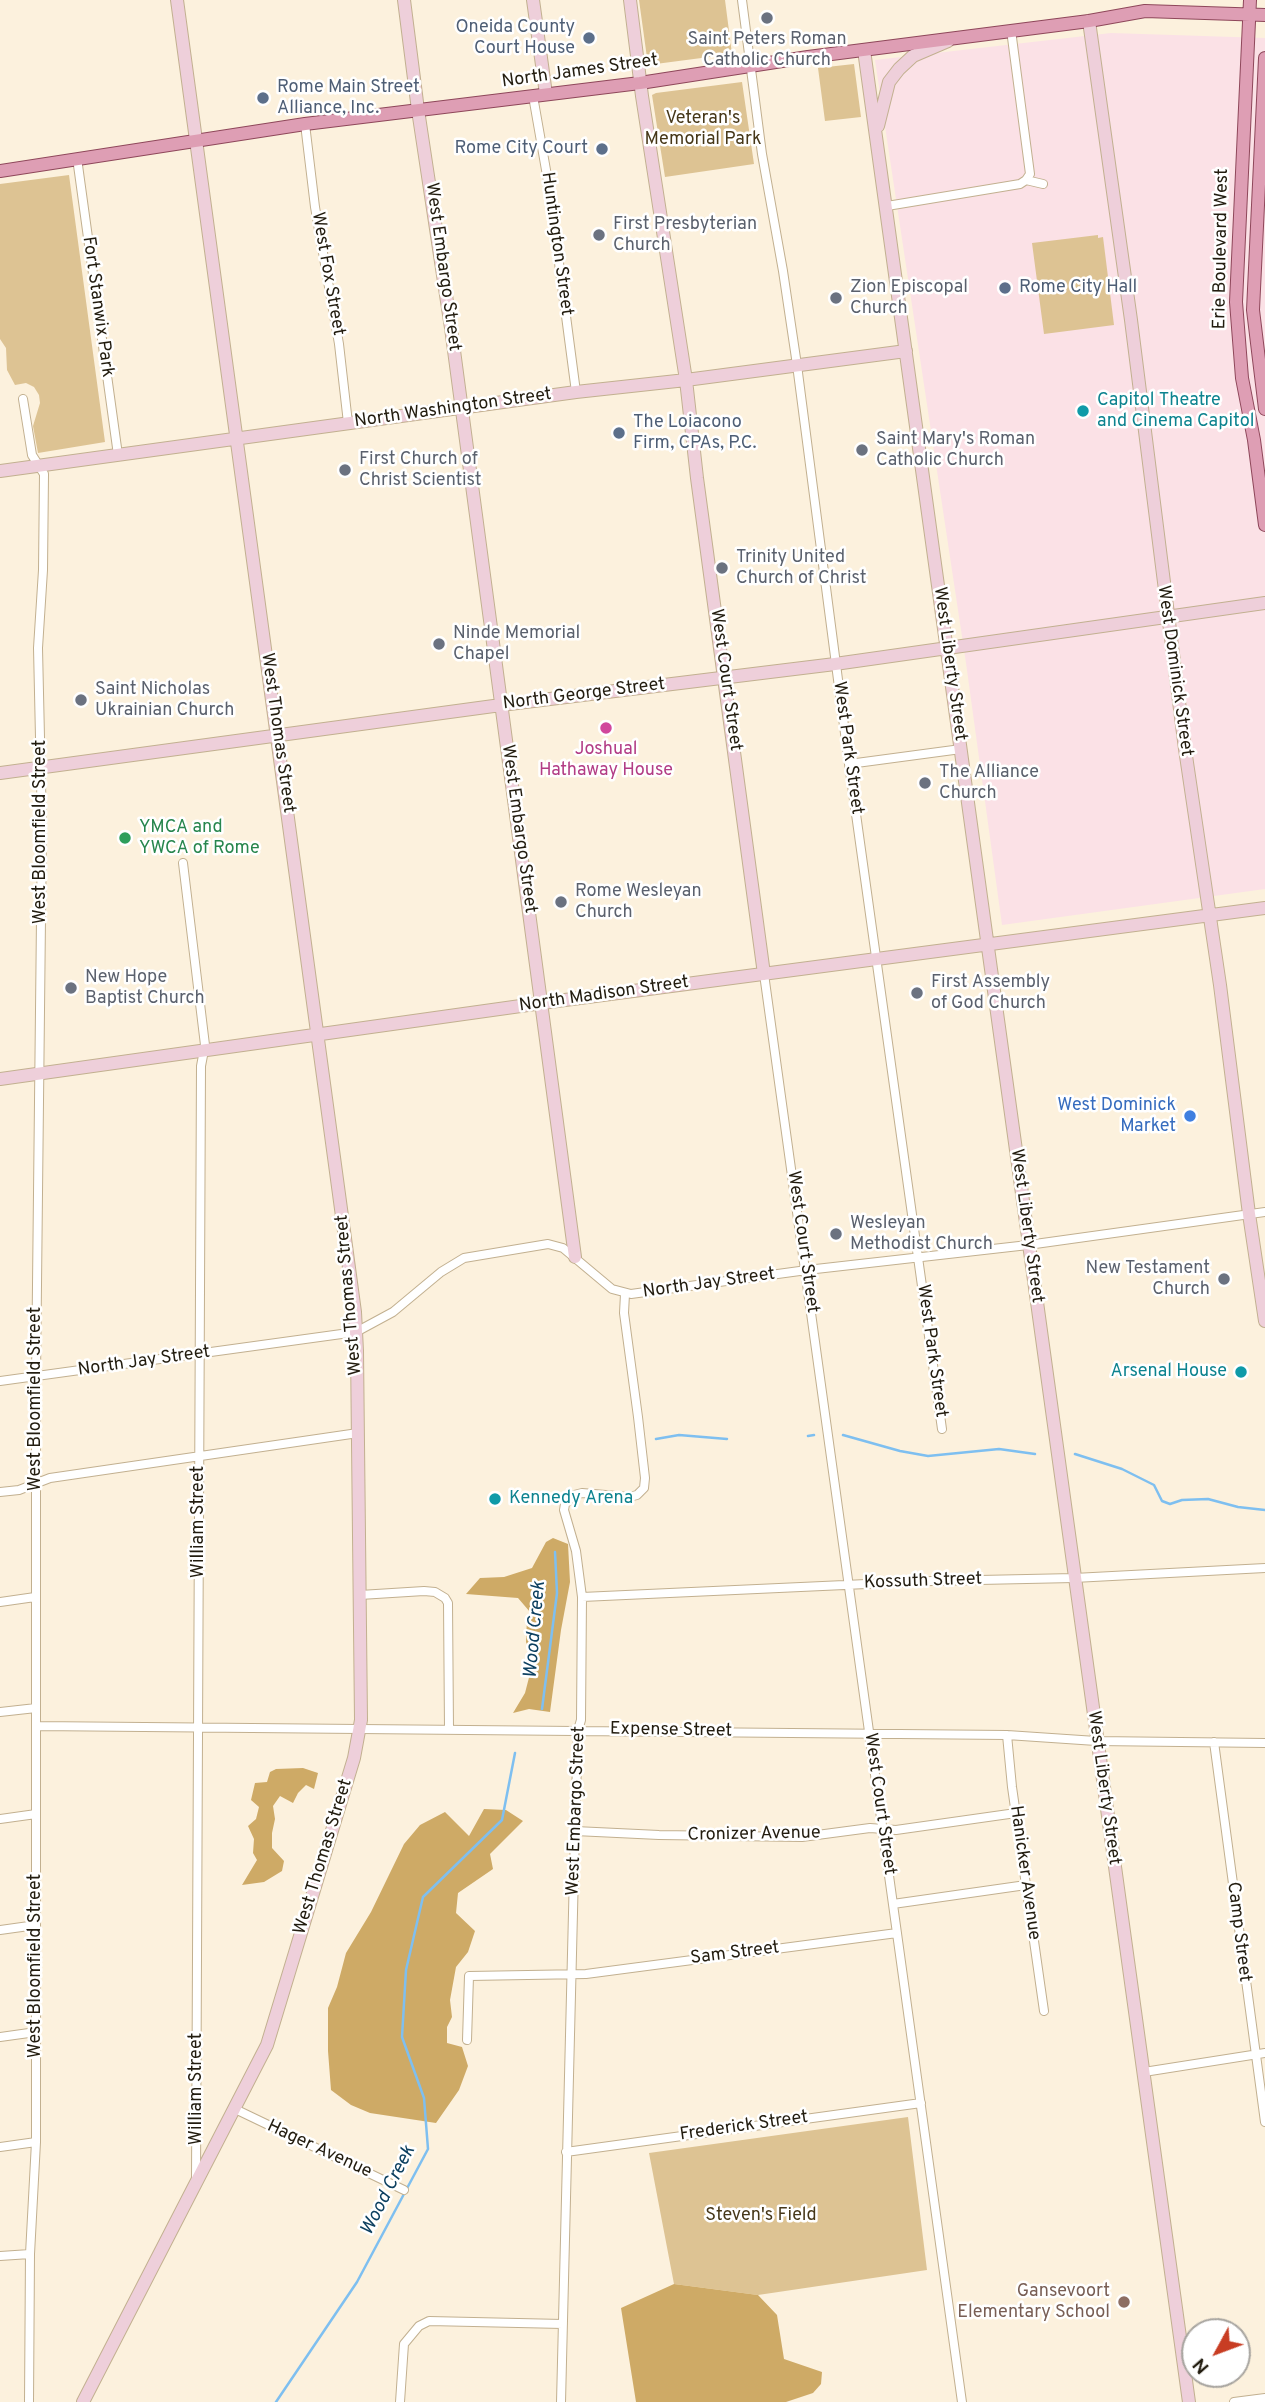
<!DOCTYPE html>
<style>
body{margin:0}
#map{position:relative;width:1265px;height:2402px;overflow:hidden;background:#fcf1dd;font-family:Overpass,sans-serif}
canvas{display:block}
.north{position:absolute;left:1181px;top:2318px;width:70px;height:70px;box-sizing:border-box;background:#fff;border:2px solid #a7a49f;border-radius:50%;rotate:229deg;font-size:19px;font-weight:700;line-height:28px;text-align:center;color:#221c0f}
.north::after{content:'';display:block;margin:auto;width:24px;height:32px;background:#c83d23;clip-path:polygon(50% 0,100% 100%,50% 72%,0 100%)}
</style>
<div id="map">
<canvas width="1265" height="2402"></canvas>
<div class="north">N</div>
</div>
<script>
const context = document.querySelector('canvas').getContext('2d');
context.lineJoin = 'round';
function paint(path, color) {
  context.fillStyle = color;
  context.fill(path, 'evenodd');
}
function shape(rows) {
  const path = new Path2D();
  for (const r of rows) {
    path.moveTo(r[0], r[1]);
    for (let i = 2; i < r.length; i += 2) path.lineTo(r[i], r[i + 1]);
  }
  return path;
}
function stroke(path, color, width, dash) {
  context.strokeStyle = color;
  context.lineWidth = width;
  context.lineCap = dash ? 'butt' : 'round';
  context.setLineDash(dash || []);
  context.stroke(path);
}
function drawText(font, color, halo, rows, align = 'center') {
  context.font = font + ' Overpass,sans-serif';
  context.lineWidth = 5;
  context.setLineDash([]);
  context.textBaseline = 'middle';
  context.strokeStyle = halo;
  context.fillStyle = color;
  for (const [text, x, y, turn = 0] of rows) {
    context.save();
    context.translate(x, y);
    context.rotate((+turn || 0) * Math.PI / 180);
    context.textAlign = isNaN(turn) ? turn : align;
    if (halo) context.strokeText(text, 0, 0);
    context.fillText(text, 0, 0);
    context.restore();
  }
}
paint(shape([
 [1111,33,1265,38,1265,889,1002,925,966,663,875,60]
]), '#fbe1e6');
paint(shape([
 [639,0,725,0,732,54,648,65],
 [854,64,861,117,825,121,818,68],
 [742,82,754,164,665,177,652,95,656,93],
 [69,175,105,442,38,453,33,426,40,403,39,395,34,387,26,383,15,385,7,370,6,348,0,339,0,184],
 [1098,235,1098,238,1103,237,1114,325,1044,334,1032,243],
 [908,2117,927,2270,758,2295,674,2284,649,2153]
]), '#ddc393');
paint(shape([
 [553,1538,568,1544,570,1582,561,1630,550,1712,529,1709,513,1713,525,1693,533,1662,526,1642,527,1617,530,1612,518,1598,466,1594,480,1578,504,1577,532,1568,546,1542],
 [303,1768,318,1773,314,1789,306,1785,298,1793,293,1803,280,1796,273,1806,275,1819,272,1833,272,1848,284,1861,282,1871,264,1882,242,1885,257,1860,253,1853,254,1839,248,1826,256,1819,259,1807,251,1800,255,1783,267,1782,270,1772,276,1769],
 [484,1809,506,1810,523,1821,490,1854,493,1869,458,1893,456,1913,475,1931,468,1952,456,1967,450,2000,452,2017,447,2027,447,2043,462,2047,468,2066,459,2090,436,2123,370,2113,351,2105,331,2090,328,2051,328,2008,337,1987,346,1953,371,1912,404,1844,420,1825,445,1812,469,1836],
 [674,2284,758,2295,777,2315,784,2359,822,2372,821,2384,813,2393,786,2402,636,2402,621,2308]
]), '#ceaa66');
stroke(shape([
 [843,1435,900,1451,928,1456,999,1449,1035,1454],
 [808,1436,814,1435],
 [656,1439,679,1435,727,1439],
 [1075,1454,1122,1469,1154,1485,1162,1501,1170,1504,1182,1500,1208,1499,1238,1507,1265,1510],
 [542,1709,557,1593,555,1552],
 [276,2402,357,2282,428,2149,424,2098,402,2037,406,1970,423,1897,502,1820,515,1753]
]), '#7ebff0', 2.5);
const street = shape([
 [742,0,762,154,783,271,797,365,849,764,942,1429],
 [533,96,549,187,576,392],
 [305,124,315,207,339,344,348,423],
 [77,158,118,455],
 [1026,180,1043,184],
 [887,206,1020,184,1026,180,1030,174,1011,30],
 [23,399,32,455,44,474,43,570,38,648,42,827,36,1376,36,2142,30,2254,29,2402],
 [849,764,961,749],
 [183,863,205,1045,201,1066,196,2178],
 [764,974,962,2402],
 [0,1381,356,1332,393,1312,441,1272,464,1258,548,1244,563,1248,612,1289,631,1294,807,1270,1028,1245,1265,1212],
 [0,1492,19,1490,50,1478,358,1433],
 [360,1595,424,1591,435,1592,445,1598,448,1603,449,1729],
 [582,1597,932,1581,1074,1578,1265,1568],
 [0,1602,35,1597],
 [0,1712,36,1708],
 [36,1726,1007,1735,1096,1741,1265,1743],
 [1007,1735,1012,1787,1044,2011],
 [1214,1742,1265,2122],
 [0,1819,36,1814],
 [575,1831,659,1835,802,1837,870,1828,896,1830,1016,1813],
 [893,1904,1026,1885],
 [0,1930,36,1925],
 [0,2037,36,2032],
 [467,2040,469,1976,586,1974,897,1933],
 [1144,2072,1265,2053],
 [235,2109,404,2190],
 [0,2147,36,2142],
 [566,2152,921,2103],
 [0,2256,30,2254],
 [400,2402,404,2344,419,2326,429,2321,563,2324],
 [561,2402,575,1831,578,1730,581,1720,582,1597,576,1551,564,1510,565,1504,574,1495,582,1493,629,1497,637,1495,644,1488,645,1478,638,1417,624,1313,625,1294],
 [1234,2402,1265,2398]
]);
const secondary = shape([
 [404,0,418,110,451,328,575,1257],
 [533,0,546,94],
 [630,0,642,96,686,380,697,478,764,974],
 [1089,21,1131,320,1185,749,1220,985,1249,1214,1265,1321],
 [864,50,1189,2402],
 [878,126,889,82,899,69,913,56,948,41],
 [0,471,576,392,686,380,906,351],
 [0,773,501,705,835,664,1265,603],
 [0,1079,542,1003,1265,908],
 [83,2402,267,2045,354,1758,361,1720,357,1351,355,1312,177,0]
]);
const primary = shape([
 [1250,0,1236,302,1242,378,1254,440,1265,525],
 [1265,58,1253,310,1265,409],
 [0,171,305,124,640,83,808,57,1089,21,1145,11,1265,15]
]);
stroke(street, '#c2b090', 10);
stroke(secondary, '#c2b090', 14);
stroke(primary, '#8e475a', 14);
stroke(street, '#fff', 8);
stroke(secondary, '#eecfda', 12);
stroke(primary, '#de9eb4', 12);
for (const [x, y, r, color] of [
 [767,18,7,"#6b7280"],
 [589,38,7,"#5c6f8a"],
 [263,98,7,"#5c6f8a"],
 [602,149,7,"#5c6f8a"],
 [599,235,7,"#6b7280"],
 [1005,288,7,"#5c6f8a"],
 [836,298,7,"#6b7280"],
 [1083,411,7,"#0f9aa8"],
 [619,433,7,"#5c6f8a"],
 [862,450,7,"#6b7280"],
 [345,470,7,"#6b7280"],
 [722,568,7,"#6b7280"],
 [439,644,7,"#6b7280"],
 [81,700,7,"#6b7280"],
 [606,728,7,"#d1479c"],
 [925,783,7,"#6b7280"],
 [125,838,7,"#2e9e5b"],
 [561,902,7,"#6b7280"],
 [71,988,7,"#6b7280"],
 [917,993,7,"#6b7280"],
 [1190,1116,7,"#3f7fe0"],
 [836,1234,7,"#6b7280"],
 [1224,1279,7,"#6b7280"],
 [1241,1372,7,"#0f9aa8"],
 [495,1499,7,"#0f9aa8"],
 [1124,2302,7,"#8d6e63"]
]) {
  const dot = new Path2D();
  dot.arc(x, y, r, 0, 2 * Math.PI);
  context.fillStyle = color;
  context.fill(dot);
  stroke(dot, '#fff', 2.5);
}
drawText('18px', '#4e5e75', '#fff', [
 ["Oneida County",575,28,"right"],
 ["Court House",575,49,"right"],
 ["Rome Main Street",277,88],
 ["Alliance, Inc.",277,109],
 ["Rome City Court",588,149,"right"],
 ["Rome City Hall",1019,288],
 ["The Loiacono",633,423],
 ["Firm, CPAs, P.C.",633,444]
], 'left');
drawText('18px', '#5b616d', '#fff', [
 ["Saint Peters Roman",767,40,"center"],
 ["Catholic Church",767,61,"center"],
 ["First Presbyterian",613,225],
 ["Church",613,246],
 ["Zion Episcopal",850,288],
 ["Church",850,309],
 ["Saint Mary's Roman",876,440],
 ["Catholic Church",876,461],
 ["First Church of",359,460],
 ["Christ Scientist",359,481],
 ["Trinity United",736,558],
 ["Church of Christ",736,579],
 ["Ninde Memorial",453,634],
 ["Chapel",453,655],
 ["Saint Nicholas",95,690],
 ["Ukrainian Church",95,711],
 ["The Alliance",939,773],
 ["Church",939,794],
 ["Rome Wesleyan",575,892],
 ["Church",575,913],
 ["New Hope",85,978],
 ["Baptist Church",85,999],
 ["First Assembly",931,983],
 ["of God Church",931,1004],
 ["Wesleyan",850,1224],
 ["Methodist Church",850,1245],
 ["New Testament",1210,1269,"right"],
 ["Church",1210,1290,"right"]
], 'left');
drawText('18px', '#221c0f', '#fff', [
 ["North James Street",580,72,-8],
 ["Huntington Street",556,244,82],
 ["Erie Boulevard West",1222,249,-89],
 ["West Embargo Street",442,267,82],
 ["West Fox Street",327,274,80],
 ["Fort Stanwix Park",97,307,82],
 ["North Washington Street",453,409,-8],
 ["West Liberty Street",949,664,82],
 ["West Dominick Street",1174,671,82],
 ["West Court Street",725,680,82],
 ["North George Street",584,695,-7],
 ["West Thomas Street",277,733,82],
 ["West Park Street",847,748,82],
 ["West Embargo Street",518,829,82],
 ["West Bloomfield Street",41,832,-90],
 ["North Madison Street",604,995,-8],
 ["West Liberty Street",1026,1226,82],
 ["West Court Street",802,1242,82],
 ["North Jay Street",709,1284,-8],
 ["West Thomas Street",350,1295,-95],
 ["West Park Street",931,1351,82],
 ["North Jay Street",144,1362,-8],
 ["West Bloomfield Street",36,1399,-90],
 ["William Street",199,1522,-90],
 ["Kossuth Street",923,1582,-2],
 ["Expense Street",671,1731,1],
 ["West Liberty Street",1103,1788,82],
 ["West Court Street",879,1804,82],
 ["West Embargo Street",577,1811,-88],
 ["Cronizer Avenue",754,1835,-1],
 ["West Thomas Street",324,1857,-73],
 ["Hanicker Avenue",1024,1873,82],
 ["Camp Street",1238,1932,83],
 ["Sam Street",735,1954,-7],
 ["West Bloomfield Street",36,1966,-90],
 ["William Street",197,2089,-90],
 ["Frederick Street",744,2127,-8],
 ["Hager Avenue",319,2150,25]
]);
drawText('18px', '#463718', '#fff', [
 ["Veteran's",703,119],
 ["Memorial Park",703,140],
 ["Steven's Field",761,2216]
]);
drawText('18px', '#0d838f', '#fff', [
 ["Capitol Theatre",1097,401],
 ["and Cinema Capitol",1097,422],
 ["Arsenal House",1227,1372,"right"],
 ["Kennedy Arena",509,1499]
], 'left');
drawText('18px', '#b23c85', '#fff', [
 ["Joshual",606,750],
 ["Hathaway House",606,771]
]);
drawText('18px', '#27864d', '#fff', [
 ["YMCA and",139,828],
 ["YWCA of Rome",139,849]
], 'left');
drawText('18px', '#366cbe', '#fff', [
 ["West Dominick",1176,1106],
 ["Market",1176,1127]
], 'right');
drawText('18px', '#785e54', '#fff', [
 ["Gansevoort",1110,2292],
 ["Elementary School",1110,2313]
], 'right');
drawText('italic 19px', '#0d4060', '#fff', [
 ["Wood Creek",536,1630,-85],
 ["Wood Creek",389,2191,-63]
]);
</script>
